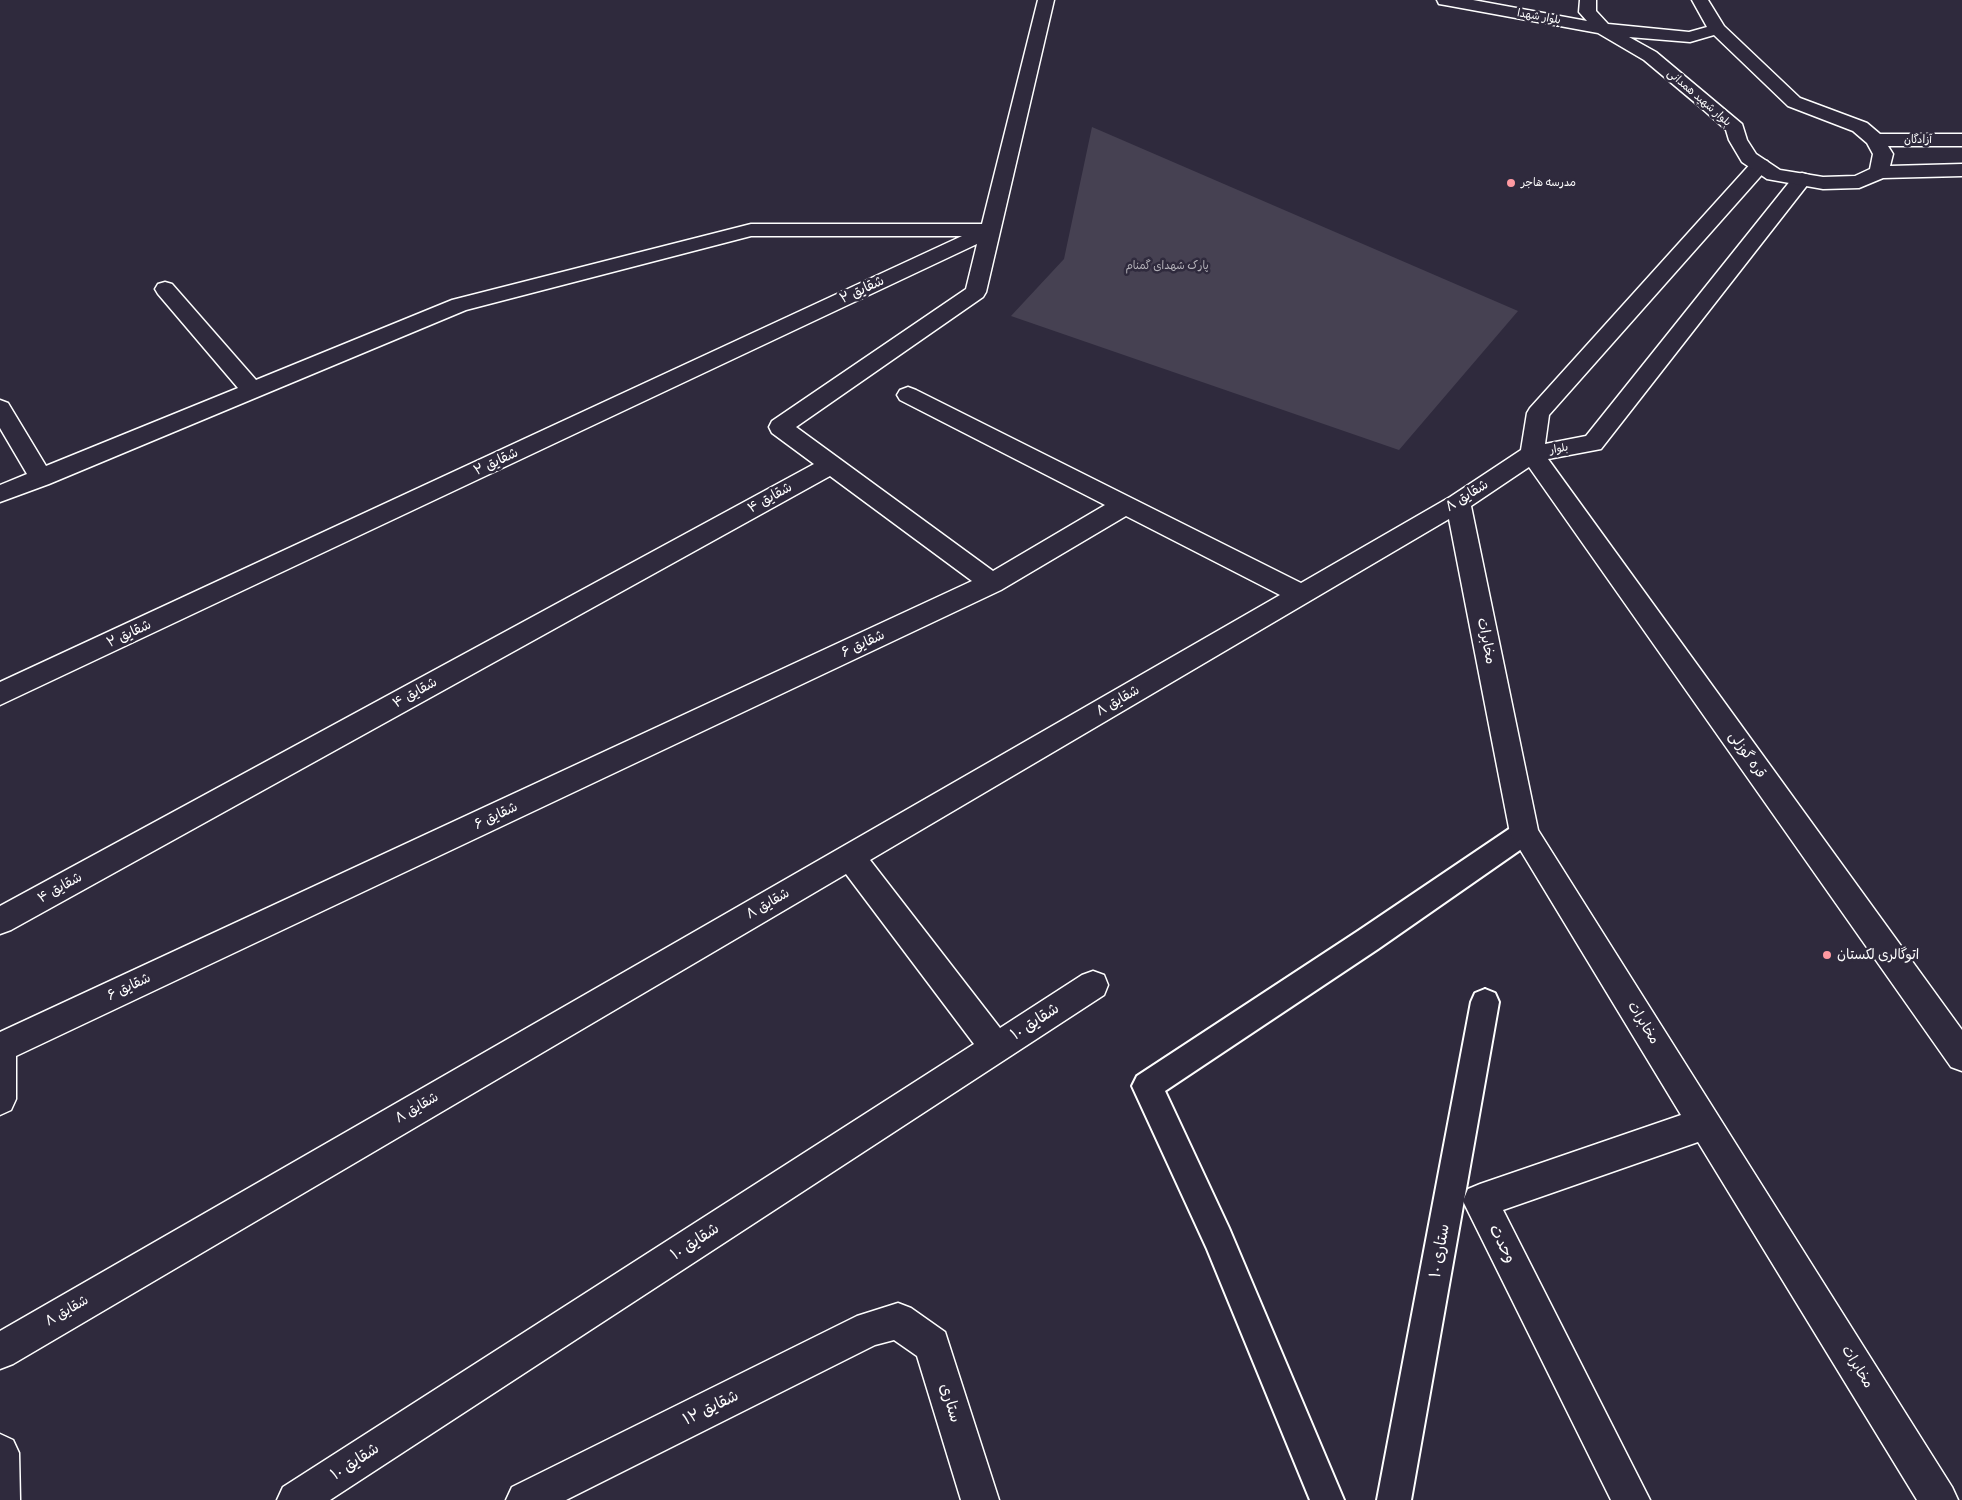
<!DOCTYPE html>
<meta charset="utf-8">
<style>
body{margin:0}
canvas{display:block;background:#2f2a3d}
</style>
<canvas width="1962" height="1500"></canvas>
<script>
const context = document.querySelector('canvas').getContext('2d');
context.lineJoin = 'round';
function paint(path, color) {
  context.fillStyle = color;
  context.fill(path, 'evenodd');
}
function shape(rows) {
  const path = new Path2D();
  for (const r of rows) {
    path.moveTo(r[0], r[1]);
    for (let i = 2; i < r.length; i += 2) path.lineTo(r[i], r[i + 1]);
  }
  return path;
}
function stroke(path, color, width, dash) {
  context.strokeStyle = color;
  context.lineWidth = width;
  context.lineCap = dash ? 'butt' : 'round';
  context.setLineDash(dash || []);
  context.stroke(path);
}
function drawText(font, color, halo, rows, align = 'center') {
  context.font = font + ' "Patrick Hand","Playpen Sans Arabic",sans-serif';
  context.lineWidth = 5;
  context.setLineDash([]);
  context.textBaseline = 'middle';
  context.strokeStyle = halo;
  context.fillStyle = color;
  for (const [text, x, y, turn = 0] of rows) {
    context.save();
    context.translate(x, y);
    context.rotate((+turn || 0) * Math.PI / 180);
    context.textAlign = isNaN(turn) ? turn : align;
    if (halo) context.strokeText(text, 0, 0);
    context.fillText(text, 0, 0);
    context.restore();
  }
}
paint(shape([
 [1092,127,1518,311,1399,450,1011,316,1064,259]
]), '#464152');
const lane = shape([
 [1524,822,1533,825,1537,833,1533,841,1378,949,1165,1091,1229,1228,1344,1500,1310,1500,1207,1249,1132,1086,1137,1076,1358,931,1515,825,1524,822],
 [1485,989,1495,993,1499,1002,1411,1500,1377,1500,1471,1002,1475,993,1485,989]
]);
const street = shape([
 [1038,0,1054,0,986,292,983,297,796,427,993,571,1105,505,900,400,897,395,900,390,908,387,916,390,1301,583,1450,497,1521,450,1527,413,1530,408,1753,161,1760,159,1767,161,1770,165,1767,169,1549,415,1545,444,1586,436,1795,175,1802,173,1809,175,1812,179,1601,449,1548,459,1962,1030,1962,1071,1951,1067,1529,467,1471,506,1538,830,1952,1487,1958,1500,1917,1500,1698,1142,1503,1210,1650,1500,1611,1500,1463,1201,1468,1189,1480,1184,1681,1115,1510,833,1449,519,870,860,1000,1028,1082,975,1093,971,1104,975,1108,985,1104,995,330,1500,277,1500,283,1487,974,1044,846,874,13,1364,0,1369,0,1331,1280,595,1126,516,1001,590,16,1056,16,1099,11,1110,0,1115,0,1032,972,581,830,476,11,930,0,934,0,906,814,464,772,433,769,427,772,421,966,289,977,244,0,705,0,682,962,236,751,236,466,310,49,484,0,502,0,485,27,474,0,428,0,400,8,403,46,466,238,388,158,294,155,289,158,284,165,282,172,284,256,380,452,300,751,224,982,224,1038,0],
 [898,1303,911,1308,945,1332,999,1500,961,1500,917,1356,894,1340,875,1345,566,1500,506,1500,512,1487,857,1316,898,1303],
 [0,1434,13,1440,19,1453,20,1500,0,1500,0,1434]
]);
const secondary = shape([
 [1437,0,1473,0,1587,21,1579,12,1580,0,1596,0,1596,11,1608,24,1689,32,1707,27,1692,0,1708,0,1724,26,1800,98,1867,123,1880,134,1962,134,1962,146,1888,146,1893,154,1890,166,1962,164,1962,176,1883,178,1859,188,1823,189,1767,179,1742,162,1729,140,1726,130,1699,106,1644,60,1598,33,1445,5,1439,4,1437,0],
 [1714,35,1788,106,1853,131,1867,143,1873,154,1870,169,1855,176,1823,177,1780,170,1756,154,1747,140,1742,124,1656,52,1629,37,1690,42,1714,35]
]);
stroke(lane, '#fff', 4);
stroke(street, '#fff', 3);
stroke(secondary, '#fff', 3);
paint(lane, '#2f2a3d');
paint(street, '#2f2a3d');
paint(secondary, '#2f2a3d');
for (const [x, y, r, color] of [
 [1511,183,5,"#ff9aa2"],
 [1827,955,5,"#ff9aa2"]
]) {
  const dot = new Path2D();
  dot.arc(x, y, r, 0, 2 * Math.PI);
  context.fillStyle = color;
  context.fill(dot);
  stroke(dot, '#2f2a3d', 2);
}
drawText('11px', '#fff', '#2f2a3d', [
 ["بلوار شهدا",1539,17,10],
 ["بلوار شهید همدانی",1699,98,41],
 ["آزادگان",1918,140],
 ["بلوار",1559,449,-10]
]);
drawText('11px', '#fff', '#2f2a3d', [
 ["مدرسه هاجر",1521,183]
], 'left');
drawText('11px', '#b5b3ba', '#2f2a3d', [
 ["پارک شهدای گمنام",1167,266]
]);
drawText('14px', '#fff', '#2f2a3d', [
 ["شقایق ۲",862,290,-25],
 ["شقایق ۲",496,462,-25],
 ["شقایق ۸",1467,496,-32],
 ["شقایق ۴",770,498,-29],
 ["شقایق ۲",129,634,-25],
 ["مخابرات",1486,641,79],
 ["شقایق ۶",863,644,-25],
 ["شقایق ۴",415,693,-29],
 ["شقایق ۸",1118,701,-30],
 ["قره گوزلی",1747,755,55],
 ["شقایق ۶",496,816,-25],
 ["شقایق ۴",60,888,-29],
 ["شقایق ۸",768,904,-30],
 ["شقایق ۶",129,987,-25],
 ["مخابرات",1643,1023,58],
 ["شقایق ۸",417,1108,-30],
 ["شقایق ۸",67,1311,-30],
 ["مخابرات",1857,1367,58]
]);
drawText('14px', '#fff', '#2f2a3d', [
 ["اتوگالری لکستان",1837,955]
], 'left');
drawText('16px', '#fff', '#2f2a3d', [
 ["شقایق ۱۰",1035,1022,-33],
 ["شقایق ۱۰",695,1242,-33],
 ["وحدت",1502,1244,63],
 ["ستاری ۱۰",1440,1251,-80],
 ["ستاری",950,1403,73],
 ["شقایق ۱۲",711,1408,-26],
 ["شقایق ۱۰",355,1462,-33]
]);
</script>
